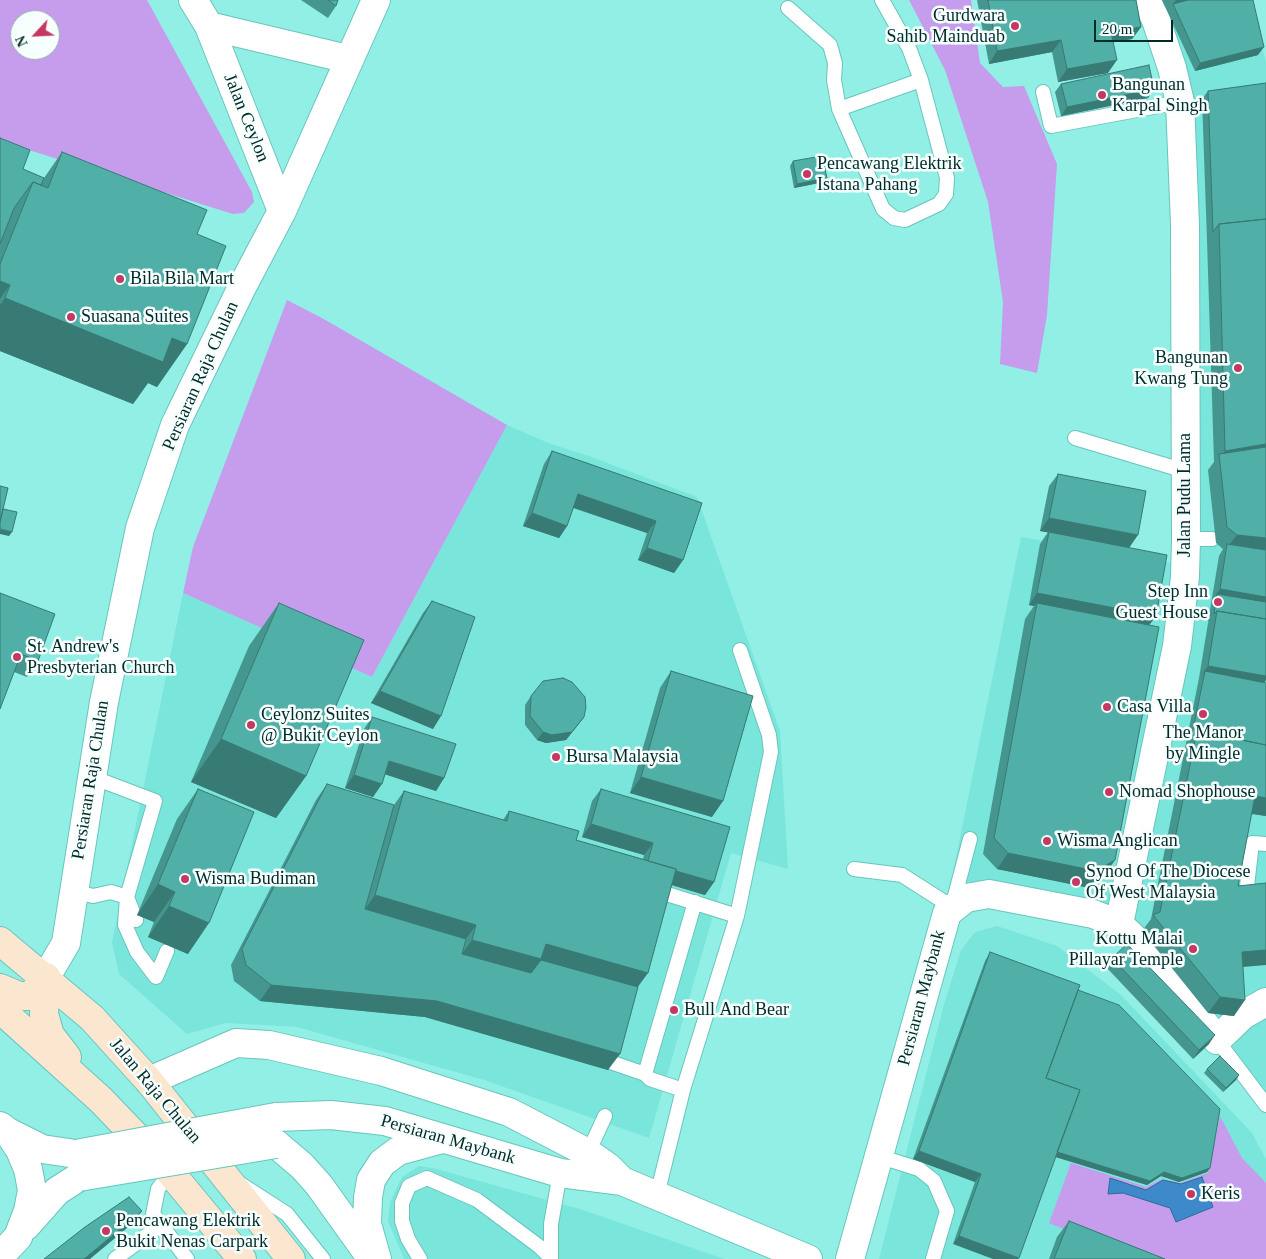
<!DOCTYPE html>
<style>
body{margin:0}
#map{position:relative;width:1266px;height:1259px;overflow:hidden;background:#92efe6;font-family:"Times New Roman",serif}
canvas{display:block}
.north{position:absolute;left:10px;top:10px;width:50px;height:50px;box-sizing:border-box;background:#f6fffe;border:1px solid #94aaa8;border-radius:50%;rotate:245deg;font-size:14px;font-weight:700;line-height:20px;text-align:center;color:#002a27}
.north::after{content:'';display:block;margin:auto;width:18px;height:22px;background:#c63762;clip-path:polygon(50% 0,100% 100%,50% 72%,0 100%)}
.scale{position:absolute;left:1094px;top:20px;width:79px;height:22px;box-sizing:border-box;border:2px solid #002a27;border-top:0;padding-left:6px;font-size:15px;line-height:18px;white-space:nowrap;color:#002a27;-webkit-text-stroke:4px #f6fffe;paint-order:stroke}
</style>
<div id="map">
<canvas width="1266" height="1259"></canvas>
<div class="north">N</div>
<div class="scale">20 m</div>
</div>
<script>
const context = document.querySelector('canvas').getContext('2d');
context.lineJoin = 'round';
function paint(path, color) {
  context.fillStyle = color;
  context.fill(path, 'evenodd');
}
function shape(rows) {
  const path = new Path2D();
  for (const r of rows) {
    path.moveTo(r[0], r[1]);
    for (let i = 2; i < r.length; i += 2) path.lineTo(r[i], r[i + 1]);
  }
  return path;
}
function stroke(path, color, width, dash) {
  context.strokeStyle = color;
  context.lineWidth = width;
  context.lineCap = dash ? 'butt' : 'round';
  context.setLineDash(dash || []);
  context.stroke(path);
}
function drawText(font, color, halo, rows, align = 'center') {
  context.font = font + ' "Times New Roman",serif';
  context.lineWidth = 5;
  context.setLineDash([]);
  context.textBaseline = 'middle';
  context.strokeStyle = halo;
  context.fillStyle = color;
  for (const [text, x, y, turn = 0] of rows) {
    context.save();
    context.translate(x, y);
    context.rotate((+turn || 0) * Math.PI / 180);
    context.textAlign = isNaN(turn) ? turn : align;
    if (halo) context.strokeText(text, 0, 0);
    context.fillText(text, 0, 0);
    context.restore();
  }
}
paint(shape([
 [1155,0,1251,0,1266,63,1266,1098,1100,913,951,882,1021,537,1194,567,1194,138],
 [507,425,551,444,589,456,697,497,780,731,788,869,731,853,649,1138,484,1080,297,1027,226,1023,187,1034,119,974,112,942,183,593,372,677],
 [997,926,1057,946,1121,995,1252,1133,1266,1159,1266,1259,879,1259,944,1004,961,950,975,932],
 [419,1166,433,1168,583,1210,724,1259,404,1259,388,1221,390,1202,402,1177]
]), '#7ae5db');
paint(shape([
 [0,0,147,0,252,192,254,202,244,213,233,214,0,141],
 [20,20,50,20,50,50,20,50],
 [909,0,971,0,980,63,1003,87,1024,86,1057,164,1047,315,1037,373,1000,364,1003,302,988,202,945,70],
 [287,300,322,318,507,425,372,677,183,593,193,547],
 [1220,1116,1242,1158,1266,1183,1266,1259,1139,1259,1049,1223,1071,1163,1146,1187,1162,1179,1180,1183,1208,1173]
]), '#c59dec');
const water = shape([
 [1202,1177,1213,1207,1176,1222,1170,1208,1123,1193,1108,1194,1110,1178,1146,1190,1163,1180,1181,1184,1202,1177]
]);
paint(water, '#3e89c9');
stroke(water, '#2b6c98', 1);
const service = shape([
 [788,8,830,45,835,63,834,80,839,109,883,209,894,218,905,220,939,204,946,194,947,178,921,80,909,48,882,0],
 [1043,92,1051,126,1180,102],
 [839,109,921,80],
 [1075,438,1185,471],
 [1186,539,1212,539],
 [92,777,155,801,127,897,125,925,137,952,156,977,167,951],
 [854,869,902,875,952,907,970,839],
 [651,889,737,916],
 [73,891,93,896,111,892,127,897,136,920],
 [1246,895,1252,843,1266,844],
 [1217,1040,1266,1105],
 [596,1057,645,1074],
 [683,1090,650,1079,645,1074,695,902],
 [588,1153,605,1116],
 [878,1156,919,1169,934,1181,947,1211,933,1259],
 [170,1172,158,1189,153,1214,187,1259],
 [242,1185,287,1214,323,1259],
 [657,1195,683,1090,737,916,771,752,769,735,740,650],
 [115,1259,161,1225],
 [420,1259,408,1239,402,1221,402,1203,409,1186,427,1178,477,1200,540,1247,551,1258],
 [551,1259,551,1224,560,1173]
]);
const minor = shape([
 [193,0,209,26,282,211],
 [1146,0,1156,20,1172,68,1180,102,1185,225,1186,539,1185,577,1177,646,1119,924,1148,952,1217,1040,1243,1015,1266,1002],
 [209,26,348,59],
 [46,977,66,943,104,702,140,528,175,425,242,287,282,211,376,0],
 [149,1081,236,1043,269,1045,381,1071,509,1112,588,1153,608,1167,622,1181],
 [276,1117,331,1115,385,1121,560,1173,622,1181,808,1259],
 [0,1126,8,1132,20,1150,28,1169,32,1190,28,1211,18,1237,0,1256],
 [8,1132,42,1149,76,1154],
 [276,1144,302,1166,319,1185,369,1255],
 [26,1226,57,1191,79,1177],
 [377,1259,367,1224,368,1197,371,1180,382,1163,398,1151,442,1139],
 [850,1259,947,913,966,898,989,894,1093,914,1119,924]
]);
const secondary = shape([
 [0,941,92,1018,149,1081,291,1259],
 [46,977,44,1014,50,1035,67,1057],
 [0,988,19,996,31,996,46,977],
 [0,1009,101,1100,170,1172,242,1259]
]);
stroke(service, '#68c5bc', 16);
stroke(minor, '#68c5bc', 30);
stroke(secondary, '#68c5bc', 30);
stroke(service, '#fff', 14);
stroke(minor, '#fff', 28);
stroke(secondary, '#fbe6d0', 28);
const minorBridge = shape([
 [76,1154,276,1117],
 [79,1177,276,1144]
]);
stroke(minorBridge, '#68c5bc', 30, []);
stroke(minorBridge, '#fff', 28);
paint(shape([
 [301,0,338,0,336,6,328,18],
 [977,0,1136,0,1141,27,1132,39,1113,42,1108,73,1058,82,1052,52,989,64],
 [1162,0,1253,0,1258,55,1195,71],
 [1266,83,1266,680,1264,683,1266,683,1266,816,1251,814,1238,886,1243,967,1234,1016,1208,1013,1142,931,1151,919,1199,678,1208,623,1209,622,1208,622,1219,556,1223,549,1216,543,1208,470,1214,462,1207,240,1202,99,1208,91],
 [1061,84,1154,89,1148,98,1061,116,1055,92],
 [0,138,23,169,44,178,62,152,197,234,187,344,157,387,148,383,133,404,0,351],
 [793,161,827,178,824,182,794,188,790,166],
 [552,451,702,503,683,560,674,573,638,560,647,533,573,508,567,526,559,538,523,526,544,464],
 [1058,474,1129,548,1156,616,1149,625,1104,876,1085,887,997,869,983,854,1025,619,1034,606,1029,605,1040,544,1048,532,1040,531,1049,486],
 [0,593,38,661,27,677,14,672],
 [432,601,433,729,371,703,423,613],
 [279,603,306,776,276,818,191,782,249,646],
 [671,671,712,817,630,793,660,688],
 [531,696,584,717,566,740,546,743,537,740,525,725,525,705],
 [372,717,444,778,436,791,385,774,373,797,345,788,364,729],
 [327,784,394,805,404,791,503,820,509,811,576,840,643,859,644,855,582,837,592,801,601,789,714,882,705,895,672,885,638,987,608,1070,425,1017,260,1001,234,981,231,965,316,800],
 [198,789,188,954,148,937,154,922,137,915,177,819],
 [990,952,1078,990,1210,1168,1207,1172,1179,1182,1161,1176,1147,1185,1055,1157,953,1244,975,1182,913,1159,985,961],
 [1112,958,1209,1044,1193,1059,1106,967],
 [1207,1069,1239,1075,1236,1080,1223,1092,1204,1073],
 [1069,1221,1165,1259,1049,1259,1057,1237]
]), '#45968f');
paint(shape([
 [1176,0,1217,0,1173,4],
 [1141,27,1132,39,1103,44,1111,32],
 [1061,40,1052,52,989,64,997,51],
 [1264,47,1258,55,1195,71,1200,63],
 [1117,60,1108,73,1058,82,1067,69],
 [1154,89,1148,98,1061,116,1067,107],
 [827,178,824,182,794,188,797,184],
 [0,281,10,285,0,299],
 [5,298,172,338,187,344,157,387,148,383,133,404,0,351,0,305],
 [1266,444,1266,459,1220,458,1225,451],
 [578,494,656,521,647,533,569,506],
 [532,513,567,526,559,538,523,526],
 [1049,518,1138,535,1129,548,1040,531],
 [0,529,12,532,9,536,0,534],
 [1237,535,1266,538,1266,556,1226,549],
 [647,548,683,560,674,573,638,560],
 [1220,589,1266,597,1266,611,1217,594,1211,602],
 [1037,593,1156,616,1147,628,1037,603,1034,606,1029,605],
 [1208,666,1266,676,1266,680,1260,688,1205,671,1199,678],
 [380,691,441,716,433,729,371,703],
 [584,717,566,740,546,743,537,740,543,732],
 [221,739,306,776,276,818,191,782],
 [389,761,444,778,436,791,381,773],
 [354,775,382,784,373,797,345,788],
 [641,777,723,801,712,817,630,793],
 [1255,796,1266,798,1266,816,1243,812],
 [591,824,653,843,644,855,582,837],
 [1008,853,1115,860,1104,876,1085,887,997,869],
 [647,863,714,882,705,895,638,875],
 [158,884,175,892,154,922,137,915],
 [375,895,476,925,454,955,354,925],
 [169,906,209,923,188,954,148,937],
 [472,940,546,944,648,973,626,1003,450,970],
 [1266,950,1266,965,1231,968,1242,952],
 [271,985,437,1001,620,1054,608,1070,425,1017,260,1001],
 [1220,997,1245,1000,1234,1016,1208,1013],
 [1215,1035,1209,1044,1193,1059,1199,1050],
 [1239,1075,1236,1080,1223,1092,1226,1088],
 [919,1151,981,1174,975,1182,913,1159],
 [1056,1152,1164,1172,1210,1168,1207,1172,1179,1182,1161,1176,1147,1185,1053,1156],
 [142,1211,133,1223,90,1259,84,1259],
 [959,1236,1019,1258,1018,1259,993,1259,953,1244]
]), '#387a74');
const building = shape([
 [328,0,338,0,336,6,328,0],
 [988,0,1136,0,1141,27,1111,32,1117,60,1067,69,1061,40,997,51,988,0],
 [1188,0,1253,0,1264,47,1200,63,1173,4,1188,0],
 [1149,65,1154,89,1067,107,1061,84,1149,65],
 [1266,83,1266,219,1219,224,1213,232,1208,91,1266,83],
 [0,138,30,150,23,169,44,178,41,185,33,182,14,208,0,244,0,138],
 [62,152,207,210,197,234,226,246,187,344,172,338,163,362,5,298,10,285,0,281,0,264,33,182,48,188,62,152],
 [822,156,827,178,797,184,793,161,822,156],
 [1266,219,1266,444,1225,451,1219,224,1266,219],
 [1266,447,1266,538,1237,535,1227,527,1219,454,1266,447],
 [552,451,702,503,683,560,647,548,656,521,578,494,567,526,532,513,552,451],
 [1058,474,1146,491,1138,535,1049,518,1058,474],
 [0,486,8,488,0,522,0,486],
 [3,509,17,512,12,532,0,529,0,522,3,509],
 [1049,532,1167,555,1156,616,1037,593,1049,532],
 [1227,544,1266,550,1266,597,1220,589,1227,544],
 [0,593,55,614,38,661,21,654,0,709,0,593],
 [1217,594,1266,602,1266,619,1217,611,1214,614,1217,594],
 [432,601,475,617,441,716,380,691,432,601],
 [279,603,364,640,306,776,221,739,279,603],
 [1037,603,1159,627,1115,860,1096,871,1008,853,994,838,1037,603],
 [1217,611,1266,619,1266,676,1208,666,1217,611],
 [671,671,753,696,723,801,641,777,671,671],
 [1205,671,1266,683,1266,745,1197,731,1191,739,1205,671],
 [563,678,572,682,585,697,586,707,584,717,572,732,552,735,543,732,530,716,531,696,543,681,563,678],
 [372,717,456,744,444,778,389,761,382,784,354,775,372,717],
 [1197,731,1266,745,1266,798,1255,796,1238,886,1266,883,1266,950,1242,952,1245,1000,1220,997,1153,915,1160,912,1197,731],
 [327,784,394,805,365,909,466,939,462,954,531,973,541,960,638,987,620,1054,437,1001,271,985,246,965,242,949,327,784],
 [198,789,254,812,209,923,169,906,175,892,158,884,198,789],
 [601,789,730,827,714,882,676,871,676,869,648,861,653,843,591,824,601,789],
 [404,791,507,821,509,811,579,831,576,840,676,869,648,973,546,944,541,959,472,940,476,925,375,895,404,791],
 [1127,944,1215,1035,1199,1050,1112,958,1127,944],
 [990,952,1080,985,1046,1078,1080,1090,1019,1258,959,1236,981,1174,919,1151,990,952],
 [1078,990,1119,1005,1220,1109,1210,1168,1182,1178,1164,1172,1150,1181,1057,1152,1080,1090,1046,1078,1078,990],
 [1220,1056,1239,1075,1226,1088,1207,1069,1220,1056],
 [129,1197,142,1211,84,1259,44,1259,85,1227,129,1197],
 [1069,1221,1165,1259,1054,1259,1069,1221]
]);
paint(building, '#50afa6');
stroke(building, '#387a74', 1);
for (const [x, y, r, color] of [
 [1015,26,5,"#c63762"],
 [1102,95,5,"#c63762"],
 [807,174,5,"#c63762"],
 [120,279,5,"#c63762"],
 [71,317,5,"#c63762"],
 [1238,368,5,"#c63762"],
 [1218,602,5,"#c63762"],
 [17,657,5,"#c63762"],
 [1107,707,5,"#c63762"],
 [1203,714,5,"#c63762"],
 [251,725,5,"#c63762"],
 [556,757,5,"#c63762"],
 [1109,792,5,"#c63762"],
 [1047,841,5,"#c63762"],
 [185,879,5,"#c63762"],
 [1076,882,5,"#c63762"],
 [1193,949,5,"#c63762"],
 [674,1010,5,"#c63762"],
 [1191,1194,5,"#c63762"],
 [106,1231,5,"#c63762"]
]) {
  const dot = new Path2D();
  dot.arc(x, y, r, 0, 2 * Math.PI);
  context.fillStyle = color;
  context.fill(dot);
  stroke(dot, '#f6fffe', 2);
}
drawText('18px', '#002a27', '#f6fffe', [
 ["Gurdwara",1005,16,"right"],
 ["Sahib Mainduab",1005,37,"right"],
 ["Bangunan",1112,85],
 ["Karpal Singh",1112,106],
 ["Pencawang Elektrik",817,164],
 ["Istana Pahang",817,185],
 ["Bila Bila Mart",130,279],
 ["Suasana Suites",81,317],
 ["Bangunan",1228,358,"right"],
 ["Kwang Tung",1228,379,"right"],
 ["Step Inn",1208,592,"right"],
 ["Guest House",1208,613,"right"],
 ["St. Andrew's",27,647],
 ["Presbyterian Church",27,668],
 ["Casa Villa",1117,707],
 ["Ceylonz Suites",261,715],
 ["@ Bukit Ceylon",261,736],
 ["The Manor",1203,733,"center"],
 ["by Mingle",1203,754,"center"],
 ["Bursa Malaysia",566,757],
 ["Nomad Shophouse",1119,792],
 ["Wisma Anglican",1057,841],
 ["Synod Of The Diocese",1086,872],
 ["Of West Malaysia",1086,893],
 ["Wisma Budiman",195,879],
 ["Kottu Malai",1183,939,"right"],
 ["Pillayar Temple",1183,960,"right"],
 ["Bull And Bear",684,1010],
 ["Keris",1201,1194],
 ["Pencawang Elektrik",116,1221],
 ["Bukit Nenas Carpark",116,1242]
], 'left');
drawText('18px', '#002a27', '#f6fffe', [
 ["Jalan Ceylon",246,118,68],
 ["Persiaran Raja Chulan",201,376,-66],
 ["Jalan Pudu Lama",1185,495,-90],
 ["Persiaran Raja Chulan",91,780,-81],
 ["Persiaran Maybank",922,998,-75],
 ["Jalan Raja Chulan",155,1091,50],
 ["Persiaran Maybank",448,1140,16]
]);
</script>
